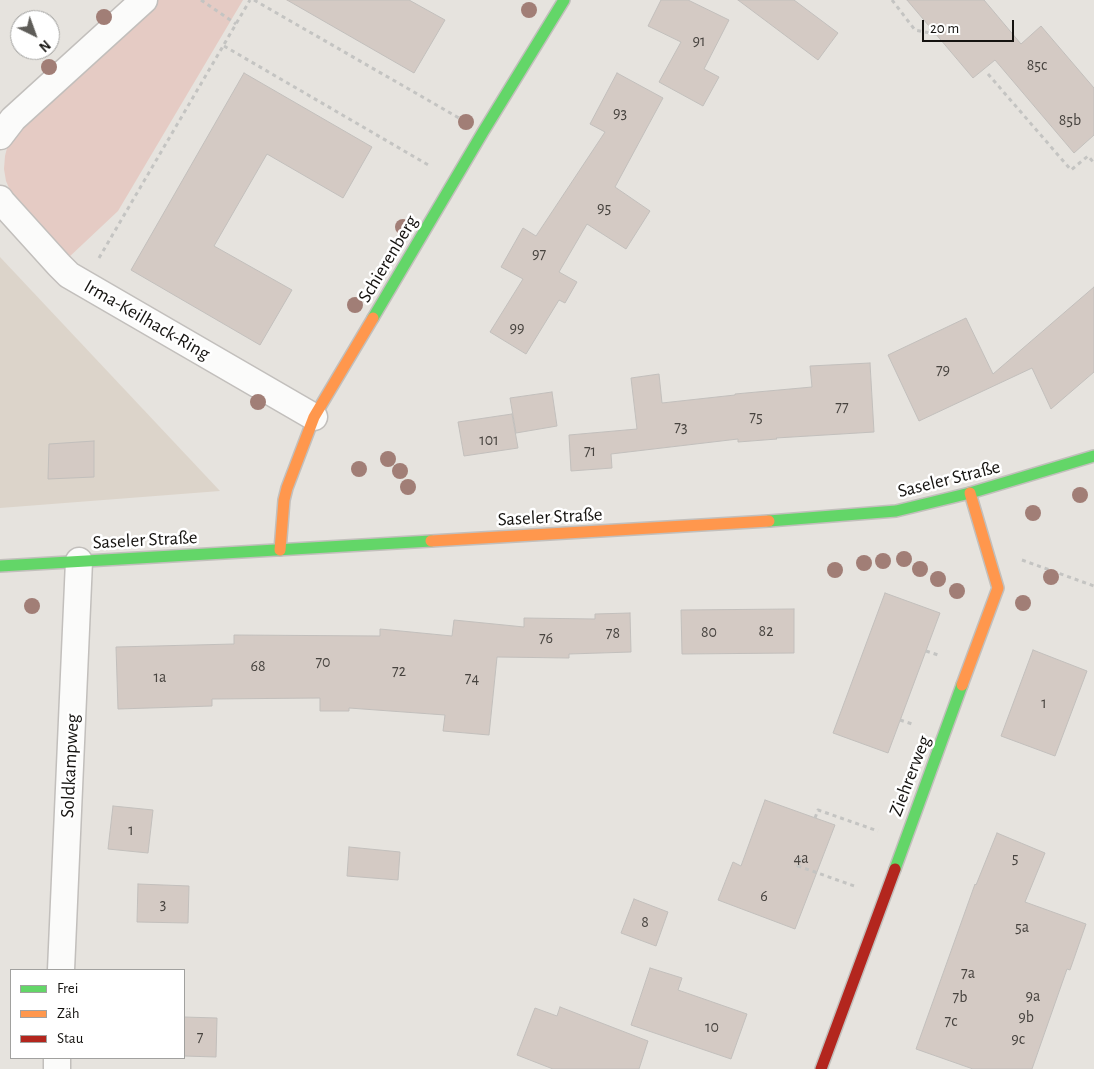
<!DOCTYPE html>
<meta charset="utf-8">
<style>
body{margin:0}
#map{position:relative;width:1094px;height:1069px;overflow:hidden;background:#e6e3de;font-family:"Alegreya Sans",sans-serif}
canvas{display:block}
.legend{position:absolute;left:10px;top:969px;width:175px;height:90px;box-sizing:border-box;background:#fff;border:1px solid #a1a19f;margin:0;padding:6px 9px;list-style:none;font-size:15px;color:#151310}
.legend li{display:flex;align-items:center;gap:10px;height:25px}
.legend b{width:25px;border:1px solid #a1a19f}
.north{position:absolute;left:10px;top:10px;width:50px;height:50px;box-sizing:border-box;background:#fff;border:1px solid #a1a19f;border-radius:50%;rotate:138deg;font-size:14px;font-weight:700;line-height:20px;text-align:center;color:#151310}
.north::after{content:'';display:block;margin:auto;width:18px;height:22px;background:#5e5c58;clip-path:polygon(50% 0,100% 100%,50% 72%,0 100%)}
.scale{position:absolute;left:922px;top:20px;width:92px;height:22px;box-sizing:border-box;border:2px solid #151310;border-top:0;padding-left:6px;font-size:15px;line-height:18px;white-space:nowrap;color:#151310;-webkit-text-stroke:4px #fff;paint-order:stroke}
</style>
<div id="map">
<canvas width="1094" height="1069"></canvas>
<ul class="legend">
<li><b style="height:6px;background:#63d668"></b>Frei</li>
<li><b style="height:6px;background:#ff974d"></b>Zäh</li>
<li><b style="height:6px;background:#b3261e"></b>Stau</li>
</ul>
<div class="north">N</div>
<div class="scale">20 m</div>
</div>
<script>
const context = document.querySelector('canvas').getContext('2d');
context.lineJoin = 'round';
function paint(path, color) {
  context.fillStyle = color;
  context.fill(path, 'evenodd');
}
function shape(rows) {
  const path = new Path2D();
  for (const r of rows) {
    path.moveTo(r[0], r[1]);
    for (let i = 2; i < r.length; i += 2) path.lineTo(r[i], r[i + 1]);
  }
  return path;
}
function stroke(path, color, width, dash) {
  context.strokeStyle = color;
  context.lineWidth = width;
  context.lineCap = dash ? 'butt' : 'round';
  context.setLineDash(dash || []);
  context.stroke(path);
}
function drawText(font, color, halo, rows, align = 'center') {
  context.font = font + ' "Alegreya Sans",sans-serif';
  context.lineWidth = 5;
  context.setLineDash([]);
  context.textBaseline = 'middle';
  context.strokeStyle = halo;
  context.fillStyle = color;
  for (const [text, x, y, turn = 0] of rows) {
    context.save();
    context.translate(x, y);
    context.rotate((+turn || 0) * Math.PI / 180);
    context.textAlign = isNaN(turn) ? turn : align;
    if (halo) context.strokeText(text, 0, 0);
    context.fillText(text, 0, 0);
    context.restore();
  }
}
paint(shape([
 [0,257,220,491,0,508]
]), '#dcd4ca');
paint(shape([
 [156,0,243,0,118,211,67,259,12,195,6,181,4,169,5,156,8,144,18,130]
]), '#e5cbc4');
const building = shape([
 [287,0,409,0,445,20,414,73,287,0],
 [661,0,688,0,729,20,704,69,719,77,703,106,659,82,681,42,648,26,661,0],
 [738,0,794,0,838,33,818,60,738,0],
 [907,0,984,0,1021,44,1041,26,1094,88,1094,135,1074,153,995,60,973,78,907,0],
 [244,73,372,147,343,198,267,154,214,246,292,290,260,345,131,270,244,73],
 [617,73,663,98,615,187,650,211,626,249,587,224,559,272,577,282,565,303,559,300,526,354,490,332,523,279,501,267,523,228,536,236,605,132,590,124,617,73],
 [1094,287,1094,372,1051,409,1032,368,919,421,888,355,966,318,993,374,1094,287],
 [870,363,874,432,776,438,777,439,738,442,738,439,611,454,612,468,571,471,569,435,637,429,631,378,659,374,662,403,735,395,735,394,812,387,810,366,870,363],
 [552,392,557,426,516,433,510,398,552,392],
 [512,414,518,448,464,456,458,422,512,414],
 [94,441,94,477,48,479,49,444,94,441],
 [885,593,940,613,888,753,833,733,885,593],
 [794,609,794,653,682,654,681,610,794,609],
 [630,613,631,652,569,654,569,658,497,657,489,735,443,731,445,715,349,708,349,711,320,711,320,698,212,699,212,706,118,709,116,647,234,644,234,635,380,636,380,629,452,636,454,620,524,627,524,618,595,619,595,614,630,613],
 [1033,650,1087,671,1055,756,1001,736,1033,650],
 [765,800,835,825,795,929,718,900,733,862,741,866,765,800],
 [113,806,153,810,148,853,108,849,113,806],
 [997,833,1045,853,1025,902,1086,924,1070,970,1067,969,1032,1069,973,1069,916,1049,975,884,976,885,997,833],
 [349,847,400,852,398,880,347,876,349,847],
 [138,884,189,886,188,923,137,922,138,884],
 [634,899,668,912,656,946,621,933,634,899],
 [650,968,682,978,678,990,747,1014,731,1059,631,1025,650,968],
 [560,1007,648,1041,639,1069,553,1069,517,1055,535,1008,557,1016,560,1007],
 [184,1017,217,1018,216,1057,184,1056,184,1017]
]);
paint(building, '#d4cac4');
stroke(building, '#c2bfbc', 1);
const street = shape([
 [0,136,13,119,144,0],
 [0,199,2,202,59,265,69,275,314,417],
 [61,970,79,561],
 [57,1069,57,1058]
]);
const fast = shape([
 [373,318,483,132,564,0],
 [769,521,896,511,970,493,1094,456],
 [0,566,431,541],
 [895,869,962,685]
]);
const slow = shape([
 [431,541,769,521],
 [280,550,284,500,287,488,314,417,373,318],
 [962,685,998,588,970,493]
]);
const jam = shape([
 [821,1069,895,869]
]);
stroke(street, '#c2bfbc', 29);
stroke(fast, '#c2bfbc', 14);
stroke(slow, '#c2bfbc', 14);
stroke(jam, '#c2bfbc', 14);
stroke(shape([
 [201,0,236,24],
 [254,0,459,118],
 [892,0,915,30,936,34],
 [224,46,430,166],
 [988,74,1071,170,1088,156,1094,163],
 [99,258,250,0],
 [1022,560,1094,586],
 [926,651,941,656],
 [900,720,915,725],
 [815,818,818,810,878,831],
 [801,858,798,866,857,887]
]), '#c4c4c2', 3, [4, 4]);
stroke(street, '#fbfbfa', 26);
stroke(fast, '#63d668', 11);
stroke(slow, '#ff974d', 11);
stroke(jam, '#b3261e', 11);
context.fillStyle = '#a17e76';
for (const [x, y] of [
 [529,10],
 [104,17],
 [49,67],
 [466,122],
 [403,227],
 [355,305],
 [258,402],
 [388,459],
 [359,469],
 [400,471],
 [408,487],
 [1080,495],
 [1033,513],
 [904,559],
 [883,561],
 [864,563],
 [920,569],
 [835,570],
 [1051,577],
 [938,579],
 [957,591],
 [1023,603],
 [32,606]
]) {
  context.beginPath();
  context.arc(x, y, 8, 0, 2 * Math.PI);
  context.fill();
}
drawText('16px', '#47433f', null, [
 ["91",699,41],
 ["85c",1037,65],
 ["93",620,113],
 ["85b",1070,120],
 ["95",604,208],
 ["97",539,254],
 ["99",517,328],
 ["79",943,370],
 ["77",842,407],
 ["75",756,417],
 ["73",681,427],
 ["101",489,440],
 ["71",590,451],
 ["82",766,631],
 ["80",709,632],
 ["78",613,633],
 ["76",546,638],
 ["70",323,662],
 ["68",258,666],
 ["72",399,671],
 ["1a",160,677],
 ["74",472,678],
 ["1",1044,703],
 ["1",131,830],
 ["4a",801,858],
 ["5",1015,858],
 ["6",764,896],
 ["3",163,904],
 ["8",645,922],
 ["5a",1022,927],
 ["7a",968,973],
 ["9a",1033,996],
 ["7b",960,997],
 ["9b",1026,1017],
 ["7c",951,1021],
 ["10",712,1027],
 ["7",200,1037],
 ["9c",1018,1039]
]);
drawText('19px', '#151310', '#fff', [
 ["Schierenberg",388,259,-59],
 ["Irma-Keilhack-Ring",147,320,30],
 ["Saseler Straße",949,479,-14],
 ["Saseler Straße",550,517,-3],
 ["Saseler Straße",145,540,-3],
 ["Soldkampweg",70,766,-87],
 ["Ziehrerweg",910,776,-69]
]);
</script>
